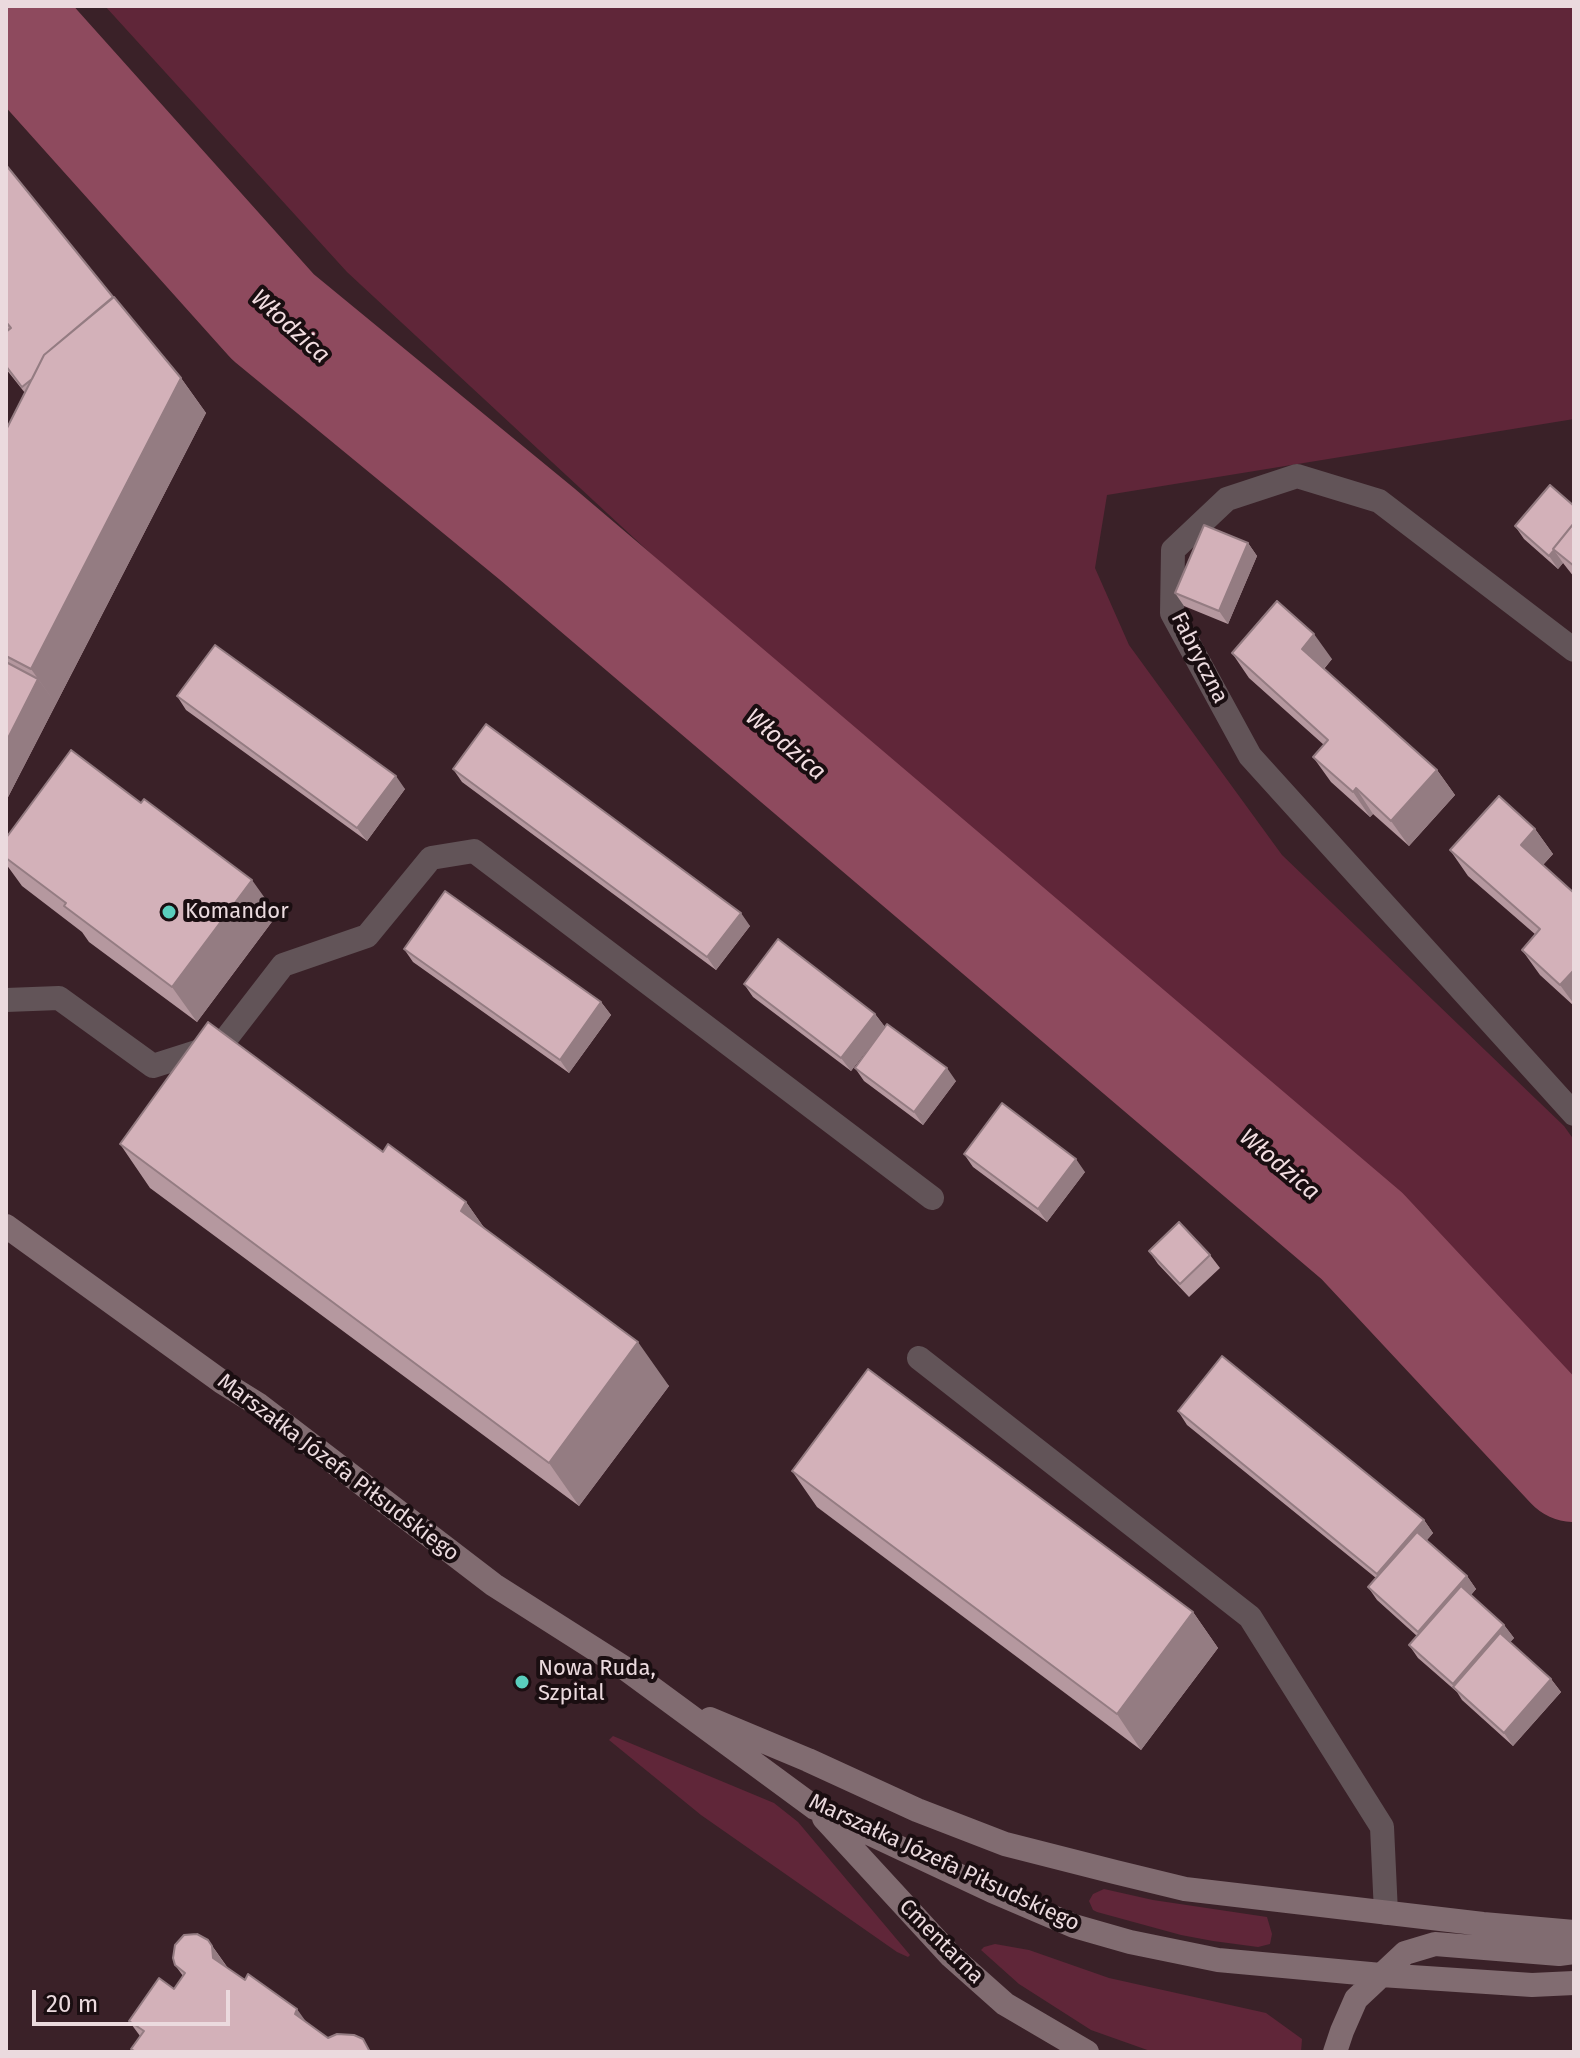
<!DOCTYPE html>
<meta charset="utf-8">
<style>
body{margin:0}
#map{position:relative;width:1580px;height:2058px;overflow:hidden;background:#3a2128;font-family:"Fira Sans",sans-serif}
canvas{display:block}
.frame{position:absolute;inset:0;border:8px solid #ebdade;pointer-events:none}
.scale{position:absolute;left:32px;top:1990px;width:198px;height:36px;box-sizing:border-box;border:4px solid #ebdade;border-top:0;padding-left:10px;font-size:24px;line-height:28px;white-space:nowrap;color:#ebdade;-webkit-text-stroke:6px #1a0e11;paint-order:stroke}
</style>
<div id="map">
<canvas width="1580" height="2058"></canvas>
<div class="frame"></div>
<div class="scale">20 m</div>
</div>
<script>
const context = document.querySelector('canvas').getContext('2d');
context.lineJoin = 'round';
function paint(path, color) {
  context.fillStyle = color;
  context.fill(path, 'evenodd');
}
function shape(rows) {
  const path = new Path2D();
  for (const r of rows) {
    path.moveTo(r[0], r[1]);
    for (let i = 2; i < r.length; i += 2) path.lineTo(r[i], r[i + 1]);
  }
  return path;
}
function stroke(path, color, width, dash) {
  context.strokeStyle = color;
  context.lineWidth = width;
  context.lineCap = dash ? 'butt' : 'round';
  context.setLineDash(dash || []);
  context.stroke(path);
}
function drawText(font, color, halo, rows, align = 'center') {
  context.font = font + ' "Fira Sans",sans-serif';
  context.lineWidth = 8;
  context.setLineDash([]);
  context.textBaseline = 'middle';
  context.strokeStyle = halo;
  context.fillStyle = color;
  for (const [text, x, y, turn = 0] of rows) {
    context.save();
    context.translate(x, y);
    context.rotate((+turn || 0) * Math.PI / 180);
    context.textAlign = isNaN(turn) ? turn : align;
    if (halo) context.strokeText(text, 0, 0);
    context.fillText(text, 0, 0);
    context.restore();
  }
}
paint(shape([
 [105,6,1574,6,1574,419,1107,495,1095,568,1129,645,1282,855,1564,1126,1574,1140,1574,1387,1403,1198,703,602,347,272],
 [613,1736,774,1803,798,1822,910,1955,908,1957,897,1952,701,1815,609,1740],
 [1104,1889,1153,1900,1267,1917,1272,1934,1270,1944,1258,1947,1213,1941,1181,1935,1097,1912,1093,1910,1089,1901,1093,1894],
 [995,1944,1029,1950,1109,1978,1266,2013,1302,2039,1301,2052,1153,2052,1091,2030,1019,1984,981,1950,984,1947]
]), '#602639');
stroke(shape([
 [6,19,273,317,537,534,1362,1236,1574,1463]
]), '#8e4a5e', 118);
stroke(shape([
 [1574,650,1379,501,1297,476,1227,499,1173,550,1172,613,1250,756,1574,1114],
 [6,1000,59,998,153,1066,222,1044,283,965,367,936,431,858,474,851,932,1198],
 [919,1358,1250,1617,1382,1827,1386,1913]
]), '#625458', 24);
stroke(shape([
 [6,1226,222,1382,259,1405,494,1585,626,1669,815,1808,992,1891,1074,1926,1130,1942,1218,1960,1381,1975,1532,1985,1574,1983],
 [710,1719,808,1760,917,1810,1005,1844,1115,1872,1185,1889,1483,1924,1574,1932],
 [824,1818,951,1956,1005,2004,1087,2052],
 [1335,2052,1342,2031,1356,1999,1405,1953,1435,1944,1559,1954,1574,1952]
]), '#816c71', 24);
paint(shape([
 [6,165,113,297,181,378,206,413,6,801,6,430,25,393,6,369,6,332,9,330,6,325],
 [1574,506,1574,577,1563,563,1558,569,1524,539,1515,526],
 [1248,543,1257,556,1228,624,1184,606,1175,593],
 [1232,653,1332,659,1324,669,1437,770,1455,795,1409,846,1373,814,1370,817,1331,782,1313,757,1324,745,1249,678],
 [177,696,405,789,367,841,186,710],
 [453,769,750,926,716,970,462,782],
 [1535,829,1553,854,1543,865,1574,893,1574,1006,1540,975,1522,950,1536,935,1468,876,1450,850],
 [6,838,277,915,197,1022,89,942,82,932,22,886,6,864],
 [404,949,601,1002,611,1015,569,1073,413,962],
 [744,984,875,1014,885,1027,851,1071,753,997],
 [855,1068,956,1081,923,1125,864,1081],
 [120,1144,383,1152,466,1202,485,1229,669,1386,579,1506,150,1188],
 [964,1154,1085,1172,1047,1222,973,1167],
 [1149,1251,1210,1255,1220,1268,1189,1297,1158,1264],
 [1178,1411,1424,1520,1433,1533,1427,1540,1467,1576,1476,1589,1471,1595,1504,1625,1514,1638,1510,1642,1551,1679,1561,1692,1513,1746,1462,1700,1457,1692,1418,1658,1409,1645,1417,1636,1377,1600,1368,1587,1376,1578,1187,1425],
 [792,1471,1193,1612,1218,1648,1141,1750,817,1507],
 [208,1940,228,1968,328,2038,371,2052,133,2052,131,2049,140,2036,129,2021,174,1989,183,1976,175,1965]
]), '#b5989f');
paint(shape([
 [181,378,206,413,56,704,31,669],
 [1248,543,1257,556,1228,624,1219,611],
 [1554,550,1563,563,1558,569,1549,556],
 [1314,634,1332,659,1319,674,1302,649],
 [38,679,56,704,6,801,6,742],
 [1437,770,1455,795,1409,846,1391,821],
 [396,776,405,789,367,841,357,828],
 [1356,788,1373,814,1370,817,1353,792],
 [1535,829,1553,854,1538,870,1521,845],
 [252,880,277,915,197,1022,172,987],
 [741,913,750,926,716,970,707,957],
 [1574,970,1574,1004,1560,985],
 [601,1002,611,1015,569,1073,560,1060],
 [875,1014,885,1027,851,1071,841,1058],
 [947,1068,956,1081,923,1125,914,1112],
 [1076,1159,1085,1172,1047,1222,1038,1209],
 [466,1202,497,1246,461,1211],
 [638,1342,669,1386,579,1506,549,1463],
 [1424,1520,1433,1533,1386,1587,1377,1574],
 [1467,1576,1476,1589,1427,1645,1418,1632],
 [1193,1612,1218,1648,1141,1750,1117,1714],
 [1504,1625,1514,1638,1463,1696,1453,1684],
 [1551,1679,1561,1692,1513,1746,1504,1733],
 [208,1940,237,1982,213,1958],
 [297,2009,322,2044,295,2014]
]), '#947c82');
const building = shape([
 [6,165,113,297,44,355,32,379,22,387,6,366,6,332,11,328,6,322,6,165],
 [114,297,181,378,31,669,6,656,6,430,44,355,114,297],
 [1550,485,1574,506,1574,523,1553,549,1554,550,1549,556,1515,526,1550,485],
 [1574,523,1574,566,1553,549,1574,523],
 [1204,525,1248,543,1219,611,1175,593,1204,525],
 [1277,601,1314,634,1302,649,1437,770,1391,821,1356,788,1353,792,1313,757,1328,740,1232,653,1277,601],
 [215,645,396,776,357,828,177,696,215,645],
 [6,662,38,679,6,742,6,662],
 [486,724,741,913,707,957,453,769,486,724],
 [71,750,141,803,144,799,252,880,172,987,64,906,66,903,6,858,6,838,71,750],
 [1499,796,1535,829,1521,845,1574,893,1574,970,1560,985,1522,950,1540,929,1450,850,1499,796],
 [445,891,601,1002,560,1060,404,949,445,891],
 [778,939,875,1014,841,1058,744,984,778,939],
 [208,1022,383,1152,388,1144,466,1202,461,1211,638,1342,549,1463,120,1144,208,1022],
 [887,1024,947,1068,914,1112,855,1068,887,1024],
 [1002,1103,1076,1159,1038,1209,964,1154,1002,1103],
 [1179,1222,1210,1255,1180,1284,1149,1251,1179,1222],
 [1222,1356,1424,1520,1377,1574,1178,1411,1222,1356],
 [868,1369,1193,1612,1117,1714,792,1471,868,1369],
 [1417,1532,1467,1576,1418,1632,1368,1587,1417,1532],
 [1461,1586,1504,1625,1453,1684,1409,1645,1461,1586],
 [1500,1633,1551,1679,1504,1733,1453,1687,1500,1633],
 [197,1934,208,1940,212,1946,213,1958,245,1980,248,1974,297,2009,295,2014,328,2038,337,2034,354,2035,363,2039,370,2052,136,2052,131,2049,144,2031,129,2021,159,1978,174,1989,185,1973,175,1965,173,1958,175,1945,184,1935,197,1934]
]);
paint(building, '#d3b1b9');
stroke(building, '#947c82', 2);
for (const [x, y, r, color] of [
 [169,912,8,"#5acebd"],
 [522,1682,8,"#5acebd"]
]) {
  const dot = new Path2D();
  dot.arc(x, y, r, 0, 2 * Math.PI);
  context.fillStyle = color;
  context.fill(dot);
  stroke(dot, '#1a0e11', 3);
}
drawText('22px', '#ebdade', '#1a0e11', [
 ["Fabryczna",1199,658,63],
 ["Marszałka Józefa Piłsudskiego",338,1468,37],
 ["Marszałka Józefa Piłsudskiego",944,1863,25],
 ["Cmentarna",941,1942,45]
]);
drawText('22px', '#ebdade', '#1a0e11', [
 ["Komandor",185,912],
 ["Nowa Ruda,",538,1669],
 ["Szpital",538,1694]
], 'left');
drawText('italic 24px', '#f2dde1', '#1a0e11', [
 ["Włodzica",290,327,42],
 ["Włodzica",785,745,40],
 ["Włodzica",1279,1165,40]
]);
</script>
